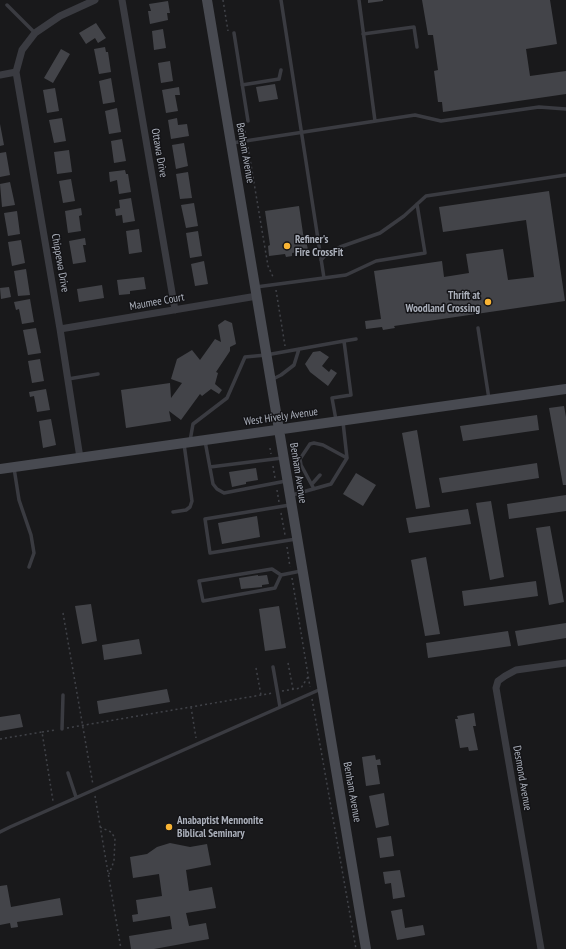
<!DOCTYPE html>
<style>
body{margin:0}
canvas{display:block;background:#19191b}
</style>
<canvas width="566" height="949"></canvas>
<script>
const context = document.querySelector('canvas').getContext('2d');
context.lineJoin = 'round';
function paint(path, color) {
  context.fillStyle = color;
  context.fill(path, 'evenodd');
}
function shape(rows) {
  const path = new Path2D();
  for (const r of rows) {
    path.moveTo(r[0], r[1]);
    for (let i = 2; i < r.length; i += 2) path.lineTo(r[i], r[i + 1]);
  }
  return path;
}
function stroke(path, color, width, dash) {
  context.strokeStyle = color;
  context.lineWidth = width;
  context.lineCap = dash ? 'butt' : 'round';
  context.setLineDash(dash || []);
  context.stroke(path);
}
function drawText(font, color, halo, rows, align = 'center') {
  context.font = font + ' "PT Sans Narrow",sans-serif';
  context.lineWidth = 3;
  context.setLineDash([]);
  context.textBaseline = 'middle';
  context.strokeStyle = halo;
  context.fillStyle = color;
  for (const [text, x, y, turn = 0] of rows) {
    context.save();
    context.translate(x, y);
    context.rotate((+turn || 0) * Math.PI / 180);
    context.textAlign = isNaN(turn) ? turn : align;
    if (halo) context.strokeText(text, 0, 0);
    context.fillText(text, 0, 0);
    context.restore();
  }
}
paint(shape([
 [368,0,383,0,383,1,368,3],
 [422,0,550,0,557,44,526,49,530,76,566,71,566,94,443,112,442,102,438,102,434,71,438,70,433,35,428,35],
 [168,1,170,13,167,13,168,20,150,24,148,11,151,11,149,4],
 [96,23,106,38,98,43,95,38,86,44,79,33],
 [163,29,166,48,154,50,152,31],
 [105,47,106,52,108,52,111,72,99,74,94,49],
 [61,49,70,54,53,83,44,78],
 [170,61,173,81,161,83,158,63],
 [111,78,115,102,103,104,99,81],
 [275,84,278,99,259,102,256,87],
 [179,87,180,95,175,95,178,111,166,113,162,90],
 [55,88,59,111,47,113,43,90],
 [117,108,121,132,109,134,105,111],
 [62,118,66,141,54,143,49,120],
 [177,118,178,125,187,124,189,136,171,139,168,120],
 [0,124,4,145,0,146],
 [122,139,126,161,114,163,111,141],
 [184,143,188,166,176,169,172,145],
 [69,150,72,172,57,174,54,152],
 [6,152,10,175,0,177,0,153],
 [125,170,126,174,128,174,131,192,119,194,117,180,110,182,109,172],
 [188,172,192,198,180,199,176,174],
 [71,179,75,201,63,203,59,181],
 [10,182,15,205,2,207,0,184],
 [549,191,565,301,394,326,395,328,383,330,382,327,366,329,365,321,381,319,374,271,442,261,444,277,469,273,466,254,503,249,508,280,534,277,526,220,443,232,439,207],
 [131,198,135,221,123,223,122,215,116,216,115,209,120,208,119,200],
 [194,203,198,226,186,228,181,205],
 [299,206,304,240,306,240,308,250,292,253,292,256,286,257,285,254,269,256,268,246,270,245,265,211],
 [81,208,82,215,79,216,81,231,68,233,65,211],
 [17,211,20,234,8,236,4,213],
 [139,229,142,252,129,254,126,231],
 [198,231,202,256,190,258,186,233],
 [85,238,86,245,83,245,86,262,73,264,69,241],
 [21,240,25,263,12,266,8,242],
 [204,261,208,284,195,286,191,264],
 [26,269,30,295,18,296,14,271],
 [144,277,146,289,130,291,130,294,119,295,117,280],
 [102,285,104,298,79,302,77,289],
 [9,287,11,297,1,299,0,288],
 [30,299,34,322,22,324,19,309,16,310,14,302],
 [225,320,232,323,236,344,230,347,230,351,216,372,218,373,215,384,222,390,219,394,211,389,202,396,200,394,181,420,169,411,171,421,126,428,121,390,170,383,171,398,182,383,171,379,177,359,192,350,200,360,215,339,221,342,218,325],
 [36,328,41,353,28,355,23,330],
 [320,351,329,357,322,366,329,372,331,369,337,373,328,386,310,372,305,364,313,352],
 [40,359,44,381,32,383,28,361],
 [46,389,50,410,37,412,34,396,30,397,29,392],
 [564,406,566,417,566,485,563,485,549,408],
 [537,415,539,430,463,441,460,426],
 [51,419,56,445,43,448,39,421],
 [417,430,430,507,416,509,402,433],
 [537,463,539,478,442,493,439,478],
 [256,468,258,480,246,482,246,484,232,487,229,472],
 [356,473,376,485,363,506,343,494],
 [566,495,566,511,509,519,507,504],
 [491,501,504,577,490,580,476,503],
 [468,509,471,524,409,533,406,518],
 [257,516,260,537,222,544,218,523],
 [550,526,564,602,549,605,536,528],
 [426,557,440,634,425,636,411,560],
 [258,575,258,576,267,575,269,584,262,585,262,587,241,589,239,578],
 [536,581,538,596,464,606,462,591],
 [91,604,97,641,82,644,75,606],
 [279,606,286,648,265,651,259,609],
 [566,623,566,638,518,646,515,631],
 [508,631,511,646,428,658,426,643],
 [139,639,142,654,104,660,102,645],
 [167,689,170,702,99,714,97,701],
 [474,713,476,726,473,726,478,750,469,751,468,747,460,748,455,719,458,719,457,716],
 [20,714,23,727,0,731,0,717],
 [375,755,376,760,380,759,381,765,377,765,380,784,366,786,362,757],
 [384,793,389,825,376,828,369,796],
 [391,836,394,856,380,858,377,838],
 [170,843,190,847,207,844,211,865,186,870,189,891,212,887,216,908,186,913,189,926,206,923,209,939,154,949,131,949,129,936,172,929,170,916,133,922,132,915,138,914,136,900,162,896,159,874,133,878,130,857,147,854,157,847],
 [400,870,405,897,393,899,391,883,385,884,383,872],
 [7,885,11,907,60,898,63,915,17,922,18,927,11,928,10,923,0,925,0,886],
 [402,909,405,928,423,925,425,935,397,940,391,911]
]), '#434449');
stroke(shape([
 [223,0,228,31],
 [244,126,246,136],
 [248,147,268,266,274,279],
 [276,290,285,346],
 [270,448,271,454],
 [273,466,275,478],
 [277,490,279,502],
 [281,513,285,535],
 [287,547,290,567],
 [292,578,310,687],
 [63,613,93,785],
 [288,663,293,689],
 [256,668,261,695],
 [282,691,301,688,308,677],
 [312,699,356,949],
 [191,707,196,738],
 [67,728,273,693],
 [42,732,56,730],
 [0,739,42,732,53,801],
 [95,796,121,949],
 [100,827,111,832,115,838,114,861,109,874]
]), '#404248', 1.5, [2, 3]);
stroke(shape([
 [281,0,324,278],
 [359,0,375,121],
 [7,5,35,33],
 [234,33,248,121],
 [363,34,414,27,417,47],
 [242,85,279,79,281,70],
 [232,143,415,115,441,121,539,107,566,109],
 [321,260,327,253,340,247,380,233,404,216,426,196,566,175],
 [256,287,346,275,376,261,425,253,417,204],
 [478,328,489,399],
 [68,379,98,374],
 [271,380,281,375,294,365,299,349],
 [336,420,332,398,351,395,344,341,356,339],
 [190,441,193,424,227,398,245,357,266,355,344,341],
 [205,441,213,484,217,489,224,493,286,481],
 [210,467,282,458],
 [14,468,19,500,31,535,34,553,29,567],
 [312,484,320,475],
 [314,489,301,465,300,459,310,444,314,443,323,445,347,458],
 [292,495,331,484,347,458,343,422],
 [290,505,205,519,210,553,296,539],
 [173,512,186,510,190,507,192,501,184,444],
 [281,575,275,588,203,601,199,581,272,569,281,575,301,571],
 [273,667,280,707],
 [62,729,63,695],
 [68,773,76,797],
 [0,832,10,827,321,689]
]), '#3a3b41', 3.5);
stroke(shape([
 [122,0,175,310],
 [0,75,16,72],
 [60,329,257,296],
 [80,458,60,329,16,72,22,50,35,33,60,16,95,0],
 [541,949,496,688,498,681,505,676,516,670,566,663]
]), '#3a3b41', 7);
stroke(shape([
 [207,0,366,949],
 [0,469,566,389]
]), '#484a51', 10);
for (const [x, y, r, color] of [
 [287,246,4,"#f9b434"],
 [488,302,4,"#f9b434"],
 [169,827,4,"#f9b434"]
]) {
  const dot = new Path2D();
  dot.arc(x, y, r, 0, 2 * Math.PI);
  context.fillStyle = color;
  context.fill(dot);
  stroke(dot, '#141417', 1.5);
}
drawText('11px', '#abb0bb', '#141417', [
 ["Ottawa Drive",159,153,80],
 ["Benham Avenue",245,153,80],
 ["Chippewa Drive",60,263,80],
 ["Maumee Court",157,302,-10],
 ["West Hively Avenue",281,417,-8],
 ["Benham Avenue",298,473,81],
 ["Desmond Avenue",522,778,80],
 ["Benham Avenue",352,792,80]
]);
drawText('bold 11px', '#abb0bb', '#141417', [
 ["Refiner's",295,240],
 ["Fire CrossFit",295,253],
 ["Thrift at",480,296,"right"],
 ["Woodland Crossing",480,309,"right"],
 ["Anabaptist Mennonite",177,821],
 ["Biblical Seminary",177,834]
], 'left');
</script>
